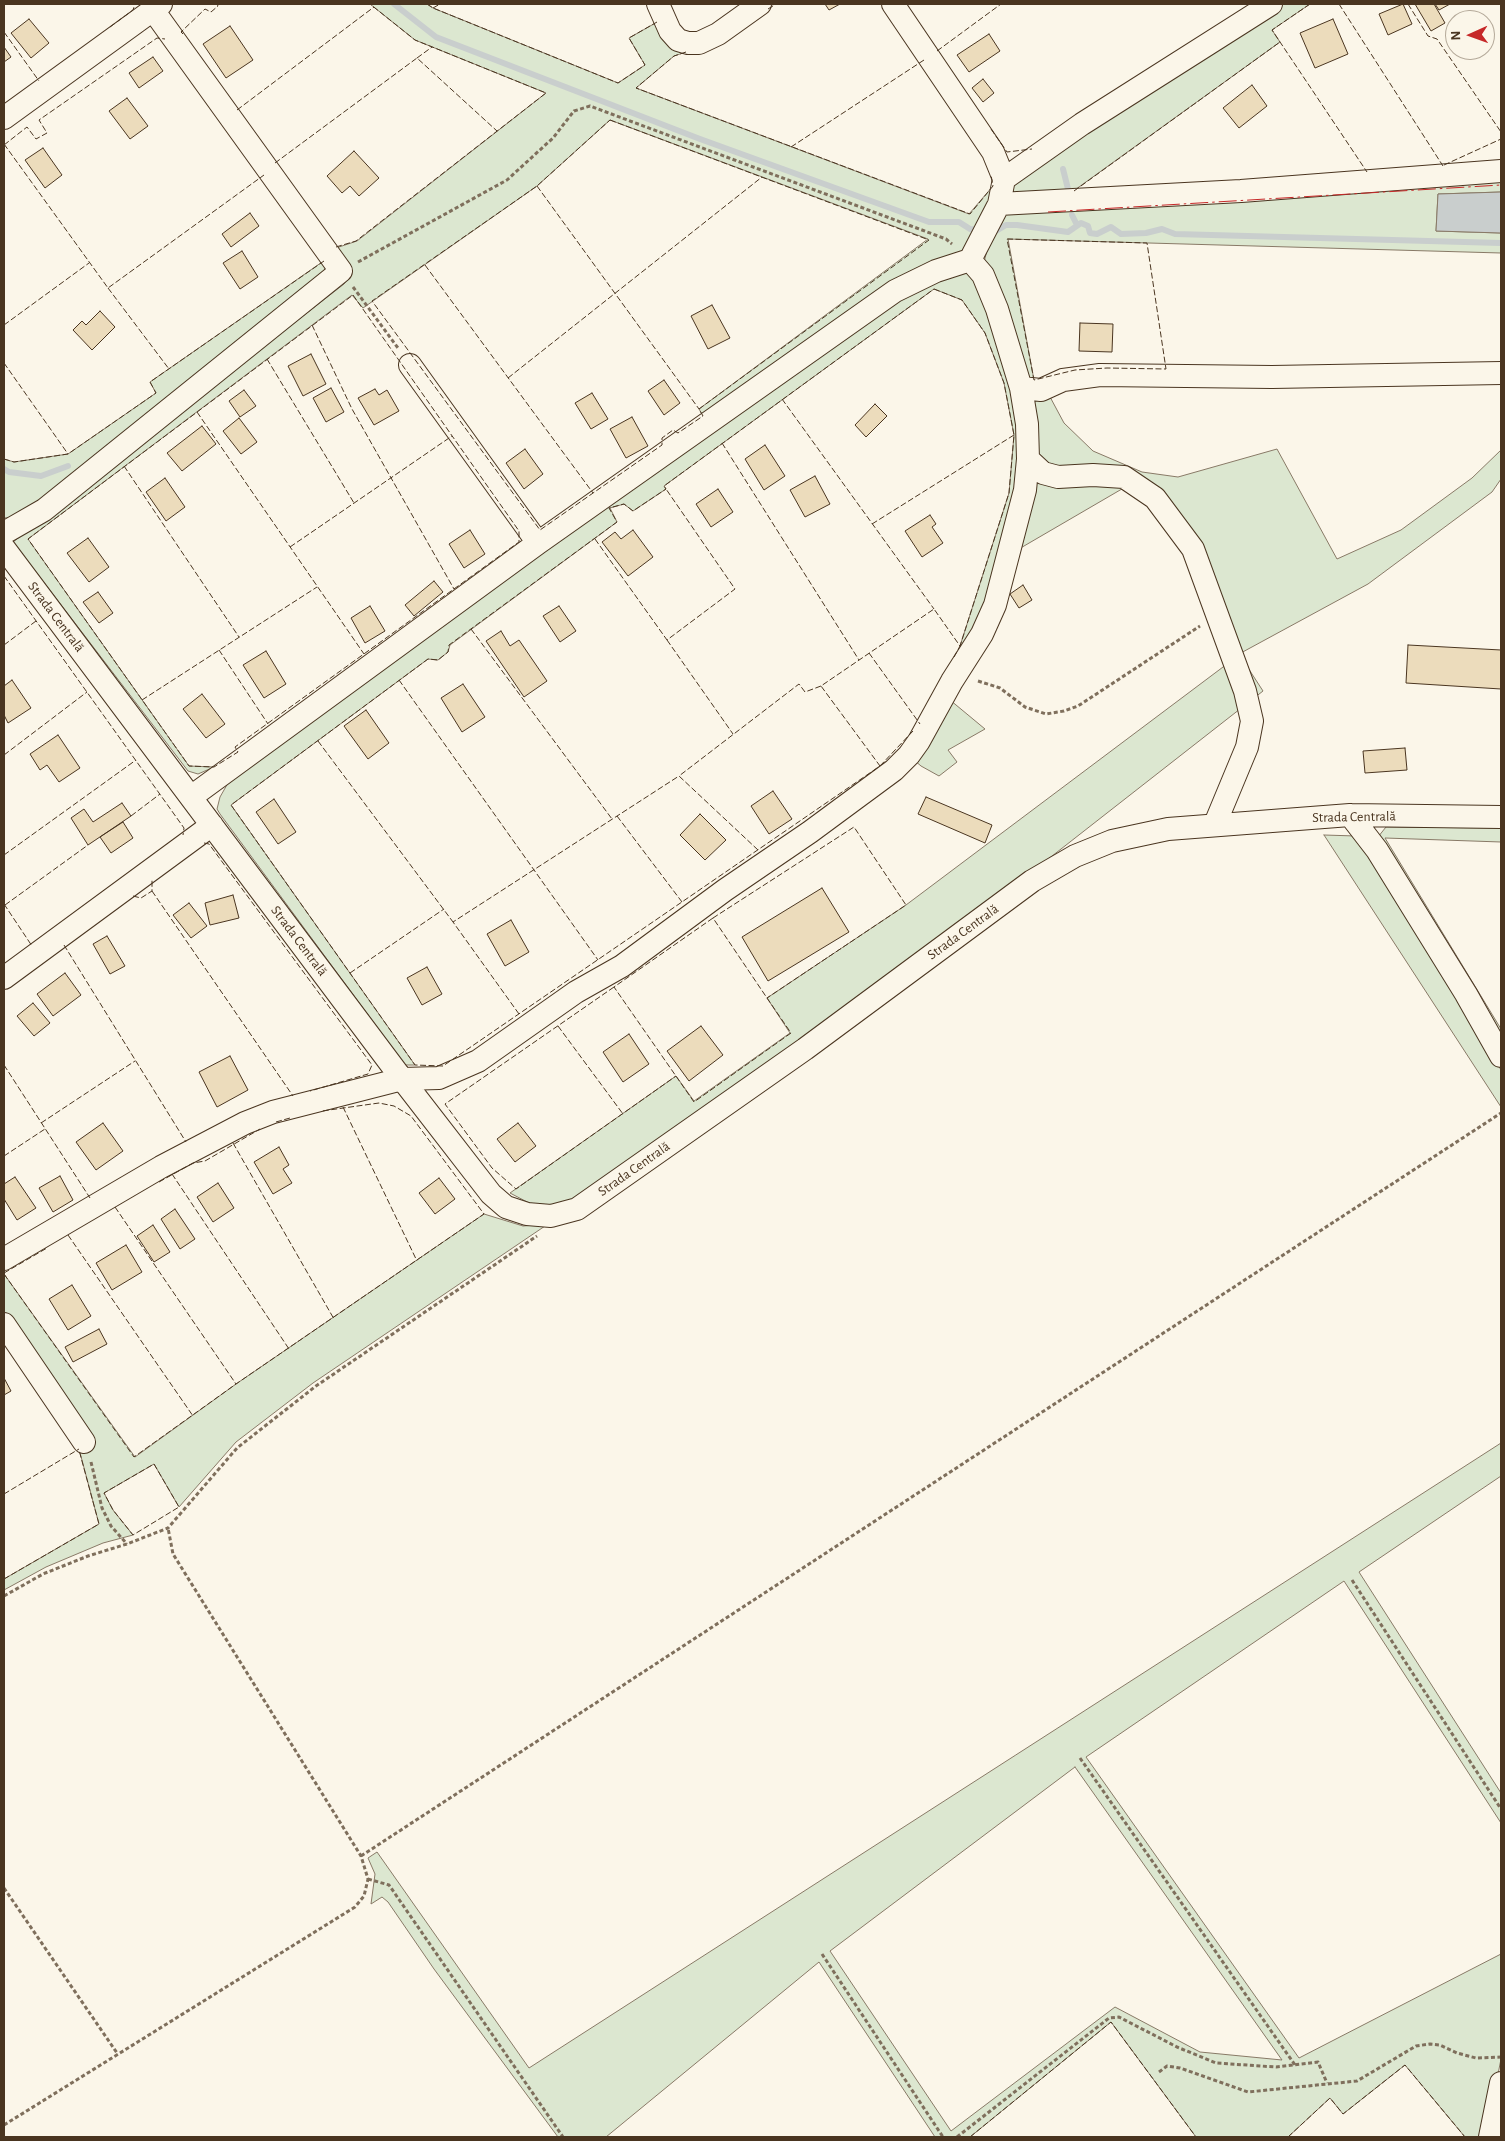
<!DOCTYPE html>
<meta charset="utf-8">
<style>
body{margin:0}
#map{position:relative;width:1505px;height:2141px;overflow:hidden;background:#fbf6e9;font-family:"Alegreya Sans",sans-serif}
canvas{display:block}
.frame{position:absolute;inset:0;border:5px solid #4a3520;pointer-events:none}
.north{position:absolute;left:1445px;top:10px;width:50px;height:50px;box-sizing:border-box;background:#fbf6e9;border:1px solid #b4a999;border-radius:50%;rotate:268deg;font-size:14px;font-weight:700;line-height:20px;text-align:center;color:#4a3520}
.north::after{content:'';display:block;margin:auto;width:18px;height:22px;background:#c62828;clip-path:polygon(50% 0,100% 100%,50% 72%,0 100%)}
</style>
<div id="map">
<canvas width="1505" height="2141"></canvas>
<div class="frame"></div>
<div class="north">N</div>
</div>
<script>
const context = document.querySelector('canvas').getContext('2d');
context.lineJoin = 'round';
function paint(path, color) {
  context.fillStyle = color;
  context.fill(path, 'evenodd');
}
function shape(rows) {
  const path = new Path2D();
  for (const r of rows) {
    path.moveTo(r[0], r[1]);
    for (let i = 2; i < r.length; i += 2) path.lineTo(r[i], r[i + 1]);
  }
  return path;
}
function stroke(path, color, width, dash) {
  context.strokeStyle = color;
  context.lineWidth = width;
  context.lineCap = dash ? 'butt' : 'round';
  context.setLineDash(dash || []);
  context.stroke(path);
}
function drawText(font, color, halo, rows, align = 'center') {
  context.font = font + ' "Alegreya Sans",sans-serif';
  context.lineWidth = 4;
  context.setLineDash([]);
  context.textBaseline = 'middle';
  context.strokeStyle = halo;
  context.fillStyle = color;
  for (const [text, x, y, turn = 0] of rows) {
    context.save();
    context.translate(x, y);
    context.rotate((+turn || 0) * Math.PI / 180);
    context.textAlign = isNaN(turn) ? turn : align;
    if (halo) context.strokeText(text, 0, 0);
    context.fillText(text, 0, 0);
    context.restore();
  }
}
const green = shape([
 [370,4,427,4,433,8,618,83,645,65,629,38,659,21,689,51,674,56,636,88,969,214,993,186,992,202,962,259,703,416,699,409,928,239,610,120,537,186,363,308,352,295,28,539,189,766,214,767,198,774,188,771,13,542,344,284,352,274,336,248,357,241,546,93,415,40,370,4],
 [1279,4,1310,4,1272,30,1280,42,1072,192,1006,197,1012,183,1279,4],
 [1501,176,1501,192,1438,194,1436,231,1501,233,1501,253,1008,239,1034,380,1025,382,984,262,990,239,1005,212,1501,176],
 [325,260,325,273,43,502,17,517,4,518,4,459,14,462,68,454,156,393,150,382,325,260],
 [965,270,978,277,1016,388,1020,488,972,643,960,646,1009,493,1014,435,1004,383,985,333,962,300,934,289,664,486,666,489,633,511,624,504,610,508,617,522,450,645,448,652,438,660,428,659,231,805,415,1065,405,1065,220,814,217,809,220,797,228,783,581,521,893,299,965,270],
 [1026,393,1049,395,1064,423,1093,451,1142,472,1178,477,1277,449,1337,559,1401,530,1472,478,1501,450,1501,479,1492,492,1368,584,1239,654,1263,691,1038,867,799,1044,576,1198,557,1205,531,1204,510,1193,676,1076,694,1101,790,1033,767,998,906,905,1239,655,1158,494,1069,473,1036,458,1026,393],
 [1033,470,1127,486,1012,553,1033,470],
 [950,700,985,729,948,750,957,762,939,776,921,766,914,760,950,700],
 [1386,827,1501,828,1501,842,1385,838,1501,1029,1501,1043,1378,837,1386,827],
 [1324,835,1356,836,1390,881,1501,1070,1501,1107,1324,835],
 [484,1214,523,1226,548,1224,313,1383,236,1442,179,1507,154,1464,104,1493,113,1510,133,1535,103,1543,46,1567,4,1590,4,1579,99,1524,79,1449,4,1314,4,1274,135,1457,236,1384,484,1214],
 [1501,1443,1501,1476,1359,1572,1501,1793,1501,1823,1344,1581,1086,1757,1299,2058,1501,1954,1501,2059,1487,2130,1483,2137,1465,2137,1405,2065,1343,2114,1330,2098,1288,2137,1196,2137,1111,2022,970,2137,935,2137,819,1962,606,2137,558,2137,434,1969,388,1902,382,1897,371,1904,375,1874,368,1858,377,1852,529,2068,1501,1443],
 [1075,1767,1282,2060,1200,2052,1115,2007,951,2131,830,1951,1075,1767]
]);
paint(green, '#dce7d0');
stroke(green, '#887966', 1);
const water = shape([
 [1501,192,1501,233,1436,231,1438,194,1501,192]
]);
paint(water, '#c9cecd');
stroke(water, '#887966', 1);
stroke(shape([
 [394,4,436,37,700,139,929,222,959,222,970,229,981,230],
 [1063,169,1068,189],
 [1072,215,1077,225],
 [991,230,996,231,1006,225,1017,225,1068,232,1081,223,1088,226,1090,233,1097,234,1111,227,1121,234,1146,233,1162,229,1175,234,1501,243],
 [4,469,9,472,41,476,68,466]
]), '#c9cecd', 6);
const building = shape([
 [825,4,840,4,829,10,825,4],
 [1403,4,1412,24,1388,35,1379,14,1403,4],
 [1415,4,1434,4,1445,23,1431,31,1415,4],
 [1435,4,1450,4,1439,10,1435,4],
 [29,19,49,43,31,58,11,33,29,19],
 [1333,19,1348,54,1315,68,1300,33,1333,19],
 [230,26,253,60,226,78,203,44,230,26],
 [989,34,1000,51,969,72,957,55,989,34],
 [4,47,11,57,4,62,4,47],
 [153,57,163,71,139,88,129,73,153,57],
 [983,79,994,93,983,102,972,88,983,79],
 [1252,85,1267,106,1239,128,1223,108,1252,85],
 [127,98,148,126,130,139,109,111,127,98],
 [43,148,62,175,45,188,25,160,43,148],
 [354,151,379,178,359,196,350,186,342,193,327,176,354,151],
 [250,213,259,226,231,247,222,234,250,213],
 [242,251,258,277,240,289,223,263,242,251],
 [712,305,730,338,708,349,691,316,712,305],
 [100,311,115,327,92,350,73,330,82,321,86,325,100,311],
 [1080,323,1113,324,1112,352,1079,351,1080,323],
 [311,354,326,384,303,396,288,366,311,354],
 [664,380,680,403,664,415,648,391,664,380],
 [331,388,344,412,326,422,313,398,331,388],
 [375,389,379,395,387,390,399,411,374,425,358,398,375,389],
 [244,390,256,406,240,417,229,401,244,390],
 [592,393,608,419,591,429,575,403,592,393],
 [875,404,887,416,866,437,855,425,875,404],
 [632,417,648,446,626,458,610,429,632,417],
 [239,418,257,442,241,454,223,431,239,418],
 [202,426,216,444,182,471,167,453,202,426],
 [765,445,785,476,764,490,745,459,765,445],
 [525,449,543,474,524,489,506,463,525,449],
 [815,476,830,504,805,517,790,490,815,476],
 [165,478,185,507,166,521,146,492,165,478],
 [718,489,733,512,711,527,696,504,718,489],
 [930,515,936,524,932,527,943,543,922,557,905,531,930,515],
 [470,530,485,554,464,568,449,544,470,530],
 [633,530,653,557,628,576,602,542,615,532,621,539,633,530],
 [88,538,109,567,89,582,67,553,88,538],
 [434,581,443,592,414,616,405,605,434,581],
 [1023,585,1032,600,1019,608,1010,594,1023,585],
 [98,592,113,613,99,623,83,602,98,592],
 [370,606,385,631,365,643,351,618,370,606],
 [559,606,576,631,560,642,543,616,559,606],
 [501,631,510,646,519,640,547,681,524,697,486,641,501,631],
 [1408,645,1501,650,1501,689,1406,683,1408,645],
 [266,651,286,684,264,698,243,665,266,651],
 [12,680,31,708,8,723,4,715,4,686,12,680],
 [463,684,485,717,462,732,441,698,463,684],
 [202,694,225,724,206,738,183,709,202,694],
 [366,710,389,743,368,759,344,726,366,710],
 [58,735,80,768,59,782,47,765,40,770,30,754,58,735],
 [1405,748,1407,770,1365,773,1363,751,1405,748],
 [773,791,792,819,769,834,751,806,773,791],
 [926,797,992,825,985,843,918,814,926,797],
 [274,799,296,832,278,844,256,812,274,799],
 [122,803,131,816,88,845,71,818,84,809,93,822,122,803],
 [700,814,726,840,705,860,680,835,700,814],
 [123,822,133,838,111,853,100,837,123,822],
 [822,888,849,932,768,981,742,937,822,888],
 [233,895,239,918,210,925,205,903,233,895],
 [189,903,207,926,191,938,173,915,189,903],
 [511,920,529,952,505,966,487,934,511,920],
 [107,936,125,966,110,974,93,944,107,936],
 [427,967,442,994,422,1005,407,978,427,967],
 [65,973,81,995,53,1016,37,994,65,973],
 [33,1003,50,1023,34,1036,17,1016,33,1003],
 [701,1026,723,1055,689,1081,667,1051,701,1026],
 [629,1034,649,1064,623,1082,603,1052,629,1034],
 [230,1056,248,1090,217,1107,199,1072,230,1056],
 [103,1123,123,1151,96,1170,76,1142,103,1123],
 [518,1123,536,1146,515,1162,497,1139,518,1123],
 [279,1147,289,1165,283,1169,292,1183,273,1194,254,1162,279,1147],
 [60,1176,73,1200,53,1212,39,1188,60,1176],
 [15,1177,36,1208,17,1220,4,1199,4,1184,15,1177],
 [439,1178,455,1199,435,1214,419,1193,439,1178],
 [218,1183,234,1208,213,1222,197,1197,218,1183],
 [175,1209,195,1239,180,1249,161,1219,175,1209],
 [153,1225,170,1252,154,1262,137,1236,153,1225],
 [126,1245,142,1272,112,1290,96,1263,126,1245],
 [72,1285,91,1316,68,1330,49,1299,72,1285],
 [99,1329,107,1344,73,1362,65,1347,99,1329],
 [4,1378,11,1391,4,1395,4,1378]
]);
paint(building, '#ecdcbc');
stroke(building, '#4a3520', 1);
const minor = shape([
 [658,4,670,31,678,40,688,43,699,43,718,34,760,4],
 [4,118,161,4],
 [1004,179,1082,124,1271,4],
 [999,204,1241,191,1501,171],
 [410,365,538,543],
 [1021,388,1041,390,1063,380,1100,375,1272,377,1501,373],
 [1028,459,1043,473,1058,477,1093,475,1124,477,1155,498,1193,549,1245,691,1252,721,1247,747,1215,824],
 [4,533,44,510,341,271,153,10,152,4],
 [4,548,402,1079,491,1194,506,1207,527,1214,551,1216,577,1209,805,1049,1032,881,1075,856,1112,841,1168,829,1350,815,1501,817],
 [191,797,538,543,895,291,936,271,970,260,999,204,1004,179,993,152,893,4],
 [1350,815,1377,850,1466,994,1501,1056],
 [4,978,212,825],
 [4,1259,161,1167,245,1123,273,1112,402,1079,439,1078,478,1061,576,992,622,966,725,890,810,832,894,770,909,755,919,741,952,681,982,634,995,605,1025,490,1028,459,1027,424,1021,388,997,309,983,275,970,260],
 [4,1324,84,1442],
 [1490,2137,1501,2083]
]);
stroke(minor, '#4a3520', 24);
stroke(shape([
 [358,262,507,180,553,138,574,111,590,106,946,239,952,244],
 [353,287,398,348],
 [978,681,1000,688,1025,707,1046,714,1064,711,1078,706,1200,626],
 [91,1462,102,1508,111,1526,127,1544],
 [1352,1580,1501,1809],
 [4,1596,43,1574,88,1556,127,1544,168,1528,237,1448,316,1386,537,1236],
 [1080,1758,1295,2065],
 [361,1856,1501,1113],
 [368,1879,389,1885,563,2137],
 [4,1888,117,2053],
 [822,1954,943,2137],
 [1159,2072,1167,2066,1180,2068,1248,2092,1357,2081,1416,2046,1430,2044,1440,2045,1457,2053,1476,2058,1501,2057],
 [4,2125,355,1907,364,1896,368,1879,361,1856,173,1554,168,1528],
 [957,2137,1109,2018,1119,2017,1177,2047,1216,2063,1276,2067,1318,2062,1327,2083]
]), '#7f6f5c', 3, [4, 2.5]);
stroke(minor, '#fbf6e9', 22);
stroke(shape([
 [427,4,433,8,618,83,645,65,629,38,657,22],
 [1310,4,1272,30,1367,172],
 [1339,4,1443,166],
 [1408,4,1428,36,1437,39,1501,132],
 [433,8,440,4],
 [768,9,776,4],
 [110,27,133,10,135,4],
 [4,32,39,81],
 [183,34,181,32,205,9,211,12,218,6,217,4],
 [937,51,1001,4],
 [686,52,674,56,636,88,970,214,993,186,991,175],
 [417,58,432,47],
 [237,110,374,7],
 [610,120,929,240,699,409,703,416,678,433,673,430,662,438,662,445,540,530,372,301,537,186,610,120],
 [991,129,1007,152,1032,149],
 [4,144,108,288,264,175],
 [4,145,27,127,36,139,47,133,39,120,157,38,165,39],
 [791,147,924,60],
 [275,163,417,58,497,131],
 [1444,165,1501,139],
 [537,186,699,409],
 [1074,191,1280,42],
 [1007,239,1147,243,1166,369,1107,368,1075,370,1034,380,1007,239],
 [336,247,356,241,546,93,415,40,370,4],
 [425,265,593,493],
 [108,288,169,369],
 [934,289,962,300,985,333,1004,383,1014,435,1009,493,960,646,934,609,821,686,880,766,443,1066,415,1065,231,805,428,659,438,660,448,652,449,645,617,522,609,508,624,504,633,511,666,489,664,486,934,289],
 [353,295,519,531,519,542,235,747,238,752,214,767,189,766,28,539,353,295],
 [4,325,89,263],
 [312,325,352,409,454,589],
 [267,359,354,503],
 [4,363,68,454],
 [508,378,762,177],
 [782,399,934,609],
 [197,412,364,654],
 [722,443,859,660],
 [4,459,14,462,68,454,156,393,150,382,324,261],
 [124,466,239,637],
 [872,524,1014,435],
 [595,539,667,640,735,589,666,489],
 [290,547,452,436],
 [4,576,184,828,183,835],
 [471,629,612,819],
 [667,640,733,734],
 [4,645,36,621],
 [219,650,268,724],
 [869,653,920,724],
 [954,657,960,646],
 [399,680,598,960],
 [142,700,317,587],
 [318,741,453,922],
 [4,755,87,692],
 [880,766,913,731],
 [131,816,160,794],
 [617,816,682,902],
 [204,843,209,844,372,1065,368,1074,310,1091],
 [758,850,679,776,799,684,805,692,821,686],
 [4,855,136,760],
 [152,891,293,1096],
 [133,896,141,898,152,891,152,880],
 [4,904,32,946],
 [5,905,88,845],
 [713,918,614,987,694,1102,791,1033,767,998,713,918,854,827,906,905,767,998],
 [64,945,186,1142],
 [350,973,444,909],
 [614,987,445,1104,492,1168,516,1189,676,1076],
 [519,1014,453,922,679,776],
 [558,1026,623,1114],
 [4,1065,90,1198],
 [343,1107,417,1261],
 [276,1122,290,1118],
 [41,1123,135,1061],
 [233,1143,334,1319],
 [4,1156,45,1129],
 [172,1174,289,1349],
 [159,1182,193,1163,205,1161,260,1129],
 [115,1207,236,1384],
 [68,1235,193,1416],
 [4,1273,47,1248],
 [4,1274,134,1457,236,1384,484,1214,411,1116,394,1106,379,1103,322,1111],
 [154,1464,179,1507,133,1535,113,1510,104,1493,154,1464],
 [4,1494,79,1449],
 [4,1579,99,1524,79,1450],
 [970,2137,1111,2022,1196,2137],
 [1288,2137,1330,2098,1343,2114,1405,2065,1465,2137]
]), '#4a3520', 1, [6, 2.5]);
stroke(shape([
 [1048,212,1501,185]
]), '#c62828', 1, [18, 4, 2.5, 4]);
drawText('14px', '#4a3520', '#fbf6e9', [
 ["Strada Centrală",56,617,53],
 ["Strada Centrală",1354,817,-1],
 ["Strada Centrală",963,932,-36],
 ["Strada Centrală",299,941,53],
 ["Strada Centrală",634,1169,-35]
]);
</script>
